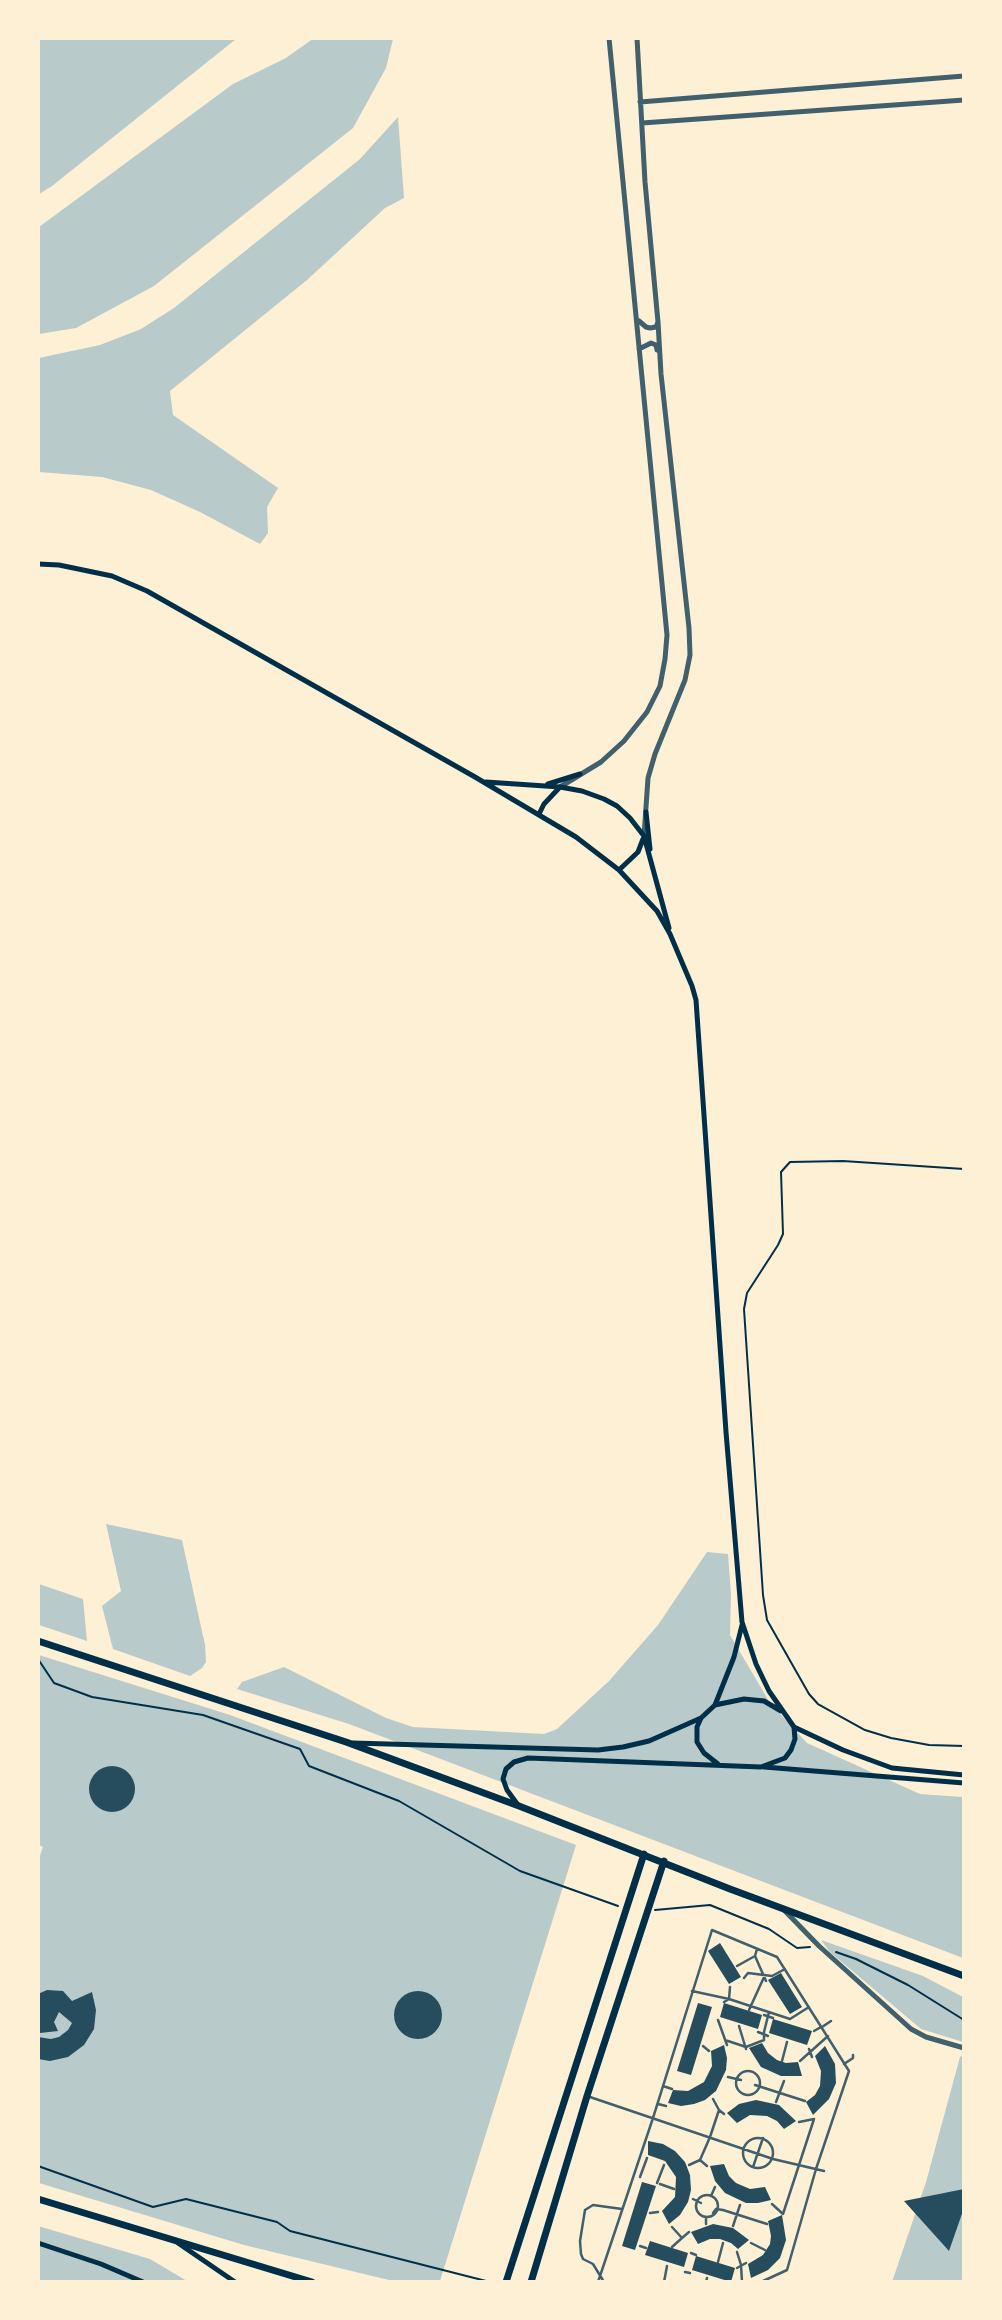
<!DOCTYPE html>
<style>
body{margin:0}
#map{position:relative;width:1002px;height:2320px;overflow:hidden;background:#fdf0d5;font-family:"Roboto Condensed",sans-serif}
canvas{display:block}
.frame{position:absolute;inset:0;border:40px solid #fdf0d5;pointer-events:none}
</style>
<div id="map">
<canvas width="1002" height="2320"></canvas>
<div class="frame"></div>
</div>
<script>
const context = document.querySelector('canvas').getContext('2d');
context.lineJoin = 'round';
function paint(path, color) {
  context.fillStyle = color;
  context.fill(path, 'evenodd');
}
function shape(rows) {
  const path = new Path2D();
  for (const r of rows) {
    if (r.length === 3) {
      path.moveTo(r[0] + r[2], r[1]);
      path.arc(r[0], r[1], r[2], 0, 2 * Math.PI);
      continue;
    }
    path.moveTo(r[0], r[1]);
    for (let i = 2; i < r.length; i += 2) path.lineTo(r[i], r[i + 1]);
  }
  return path;
}
function stroke(path, color, width, dash) {
  context.strokeStyle = color;
  context.lineWidth = width;
  context.lineCap = dash ? 'butt' : 'round';
  context.setLineDash(dash || []);
  context.stroke(path);
}
paint(shape([
 [39,38,236,38,236,39,52,186,39,194],
 [314,38,393,39,386,68,353,128,154,286,76,328,39,334,39,227,233,84,286,58],
 [398,117,404,198,385,208,307,280,170,391,173,415,278,488,267,507,268,533,260,544,200,512,151,490,102,477,39,472,39,358,100,345,141,329,174,308,360,159],
 [106,1524,182,1540,205,1645,206,1662,202,1668,190,1676,113,1649,102,1606,121,1591],
 [707,1552,728,1554,731,1594,730,1635,770,1703,807,1743,920,1794,963,1797,963,1958,349,1724,237,1689,242,1682,284,1667,386,1718,413,1727,544,1734,557,1729,609,1681,658,1625],
 [39,1584,83,1599,87,1641,39,1625],
 [39,1655,230,1715,576,1845,440,2281,393,2281,244,2245,39,2183,38,1861,43,1847,39,1845],
 [821,1940,923,1976,963,1997,963,2042,921,2029,830,1952],
 [963,2055,963,2281,892,2282,926,2182,960,2057],
 [38,2226,150,2259,187,2281,39,2281]
]), '#b9caca');
paint(shape([
 [112,1789,23],
 [720,1943,741,1977,729,1984,708,1951],
 [781,1973,802,2007,790,2014,768,1980],
 [47,1990,63,1991,72,2001,92,1992,96,2010,94,2029,84,2045,68,2057,50,2061,38,2059,38,2037,51,2039,59,2037,68,2030,72,2023,59,2012,54,2022,58,2031,40,2033,38,1994],
 [418,2015,24],
 [698,2003,712,2007,691,2075,677,2071],
 [724,2003,762,2015,758,2029,720,2017],
 [773,2019,812,2031,807,2045,769,2033],
 [762,2043,768,2053,777,2060,786,2063,798,2062,802,2076,781,2076,761,2067,749,2048],
 [724,2045,727,2058,726,2070,716,2091,705,2100,694,2104,681,2106,668,2103,673,2090,688,2091,704,2082,712,2066,711,2051],
 [825,2046,835,2064,836,2083,829,2099,813,2115,806,2102,815,2095,820,2086,821,2071,815,2056],
 [756,2100,779,2105,796,2121,784,2129,777,2121,767,2116,750,2115,737,2123,727,2113,739,2104],
 [648,2141,663,2144,675,2151,685,2162,690,2175,691,2190,688,2202,680,2215,669,2224,662,2211,675,2197,676,2177,665,2161,648,2155],
 [724,2164,729,2176,736,2183,750,2189,765,2187,771,2200,758,2203,746,2203,725,2193,715,2181,710,2166],
 [642,2182,656,2186,635,2250,622,2246],
 [964,2189,964,2208,949,2251,904,2201],
 [782,2215,786,2240,780,2258,768,2270,751,2278,748,2264,763,2255,770,2244,771,2236,768,2221],
 [713,2224,733,2228,749,2240,738,2249,731,2243,720,2239,710,2239,698,2244,691,2232],
 [650,2241,688,2253,684,2267,645,2255],
 [696,2256,735,2268,731,2282,692,2270]
]), '#264d5e');
stroke(shape([
 [964,1169,843,1161,790,1162,781,1172,783,1234,778,1245,747,1293,744,1309,763,1595,767,1620,809,1694,818,1704,865,1730,891,1738,929,1745,964,1746],
 [38,1659,54,1683,92,1697,203,1715,300,1749,309,1766,399,1801,520,1871,618,1906],
 [655,1910,710,1905,769,1929,797,1948,810,1947],
 [836,1952,856,1959,908,1985,964,2020],
 [38,2166,153,2207,186,2199,277,2222,290,2231,490,2282]
]), '#003049', 2);
stroke(shape([
 [755,1956,766,1981],
 [737,1966,755,1956,757,1949],
 [744,1978,748,1973,772,1976,785,1969],
 [692,1991,729,1999,790,2019,809,2007],
 [724,2002,729,1999,730,1987],
 [749,2010,765,1975],
 [764,2015,773,2018],
 [718,2020,727,2045],
 [739,2026,746,2049],
 [822,2027,831,2021],
 [814,2031,821,2027],
 [758,2032,768,2036],
 [725,2040,746,2047,764,2040,764,2032,769,2012],
 [703,2046,709,2051],
 [809,2049,812,2057],
 [782,2061,787,2042],
 [800,2061,828,2036],
 [844,2064,853,2058,853,2055],
 [748,2083,12],
 [728,2077,741,2080],
 [755,2085,805,2101],
 [663,2086,672,2089],
 [587,2096,773,2159,824,2171],
 [776,2102,784,2081],
 [658,2104,666,2106],
 [719,2110,724,2114],
 [758,2153,15],
 [700,2160,707,2166],
 [689,2165,700,2160,710,2137,719,2110,713,2099],
 [753,2167,763,2138],
 [640,2177,647,2158],
 [657,2183,664,2165],
 [660,2184,674,2189],
 [707,2206,11],
 [711,2196,715,2187],
 [693,2199,701,2203],
 [772,2204,783,2214,814,2119,799,2122],
 [650,2213,658,2212],
 [713,2213,716,2209,723,2210,767,2224],
 [706,2224,706,2217],
 [733,2226,740,2205],
 [672,2227,682,2238,689,2232],
 [751,2243,765,2250],
 [640,2246,646,2248],
 [672,2247,682,2238],
 [737,2252,741,2265,742,2282],
 [691,2253,696,2255],
 [718,2262,723,2243],
 [737,2268,746,2263],
 [685,2272,690,2273],
 [598,2282,653,2118,712,1930,777,1957,849,2071,816,2169,787,2270,761,2282],
 [604,2282,593,2264,583,2259,581,2254,580,2241,585,2210,593,2205,622,2209],
 [664,2282,667,2266],
 [706,2282,707,2278]
]), '#3f606c', 2.5);
stroke(shape([
 [637,38,645,182,658,322,661,374,689,628,690,655,685,680,655,754,648,778,644,836],
 [640,102,964,76],
 [642,123,964,100],
 [639,321,646,327,650,328,656,327,658,322],
 [639,349,651,343,656,345,657,350],
 [560,787,601,762,624,741,647,712,660,686,665,659,667,635,609,38],
 [783,1909,819,1946,911,2029,926,2037,964,2048]
]), '#3f606c', 5);
stroke(shape([
 [38,564,59,565,112,576,147,591,475,777,576,837,619,870,657,911,670,934,692,986,696,1000,726,1432,742,1622,756,1664,769,1691,794,1727,795,1739,791,1750,785,1758,761,1767,528,1758,514,1762,506,1769,503,1779,507,1790,518,1805],
 [486,782,560,787,582,791,604,799,617,806,630,818,644,836,669,928],
 [548,784,580,774],
 [646,812,650,849],
 [539,814,544,804,560,787],
 [619,870,638,852,643,839],
 [715,1705,734,1657,742,1625],
 [794,1727,843,1750,892,1768,964,1775],
 [353,1743,598,1750,623,1747,649,1741,701,1718],
 [718,1764,704,1753,697,1742,697,1727,701,1718,715,1705,744,1699,764,1701,781,1711],
 [764,1767,964,1783],
 [38,2243,101,2264,143,2282],
 [178,2243,235,2282]
]), '#003049', 5);
stroke(shape([
 [38,1641,346,1742,519,1806,730,1889,964,1976],
 [38,2199,312,2282],
 [506,2282,644,1854],
 [531,2282,587,2096,664,1861]
]), '#003049', 7);
</script>
